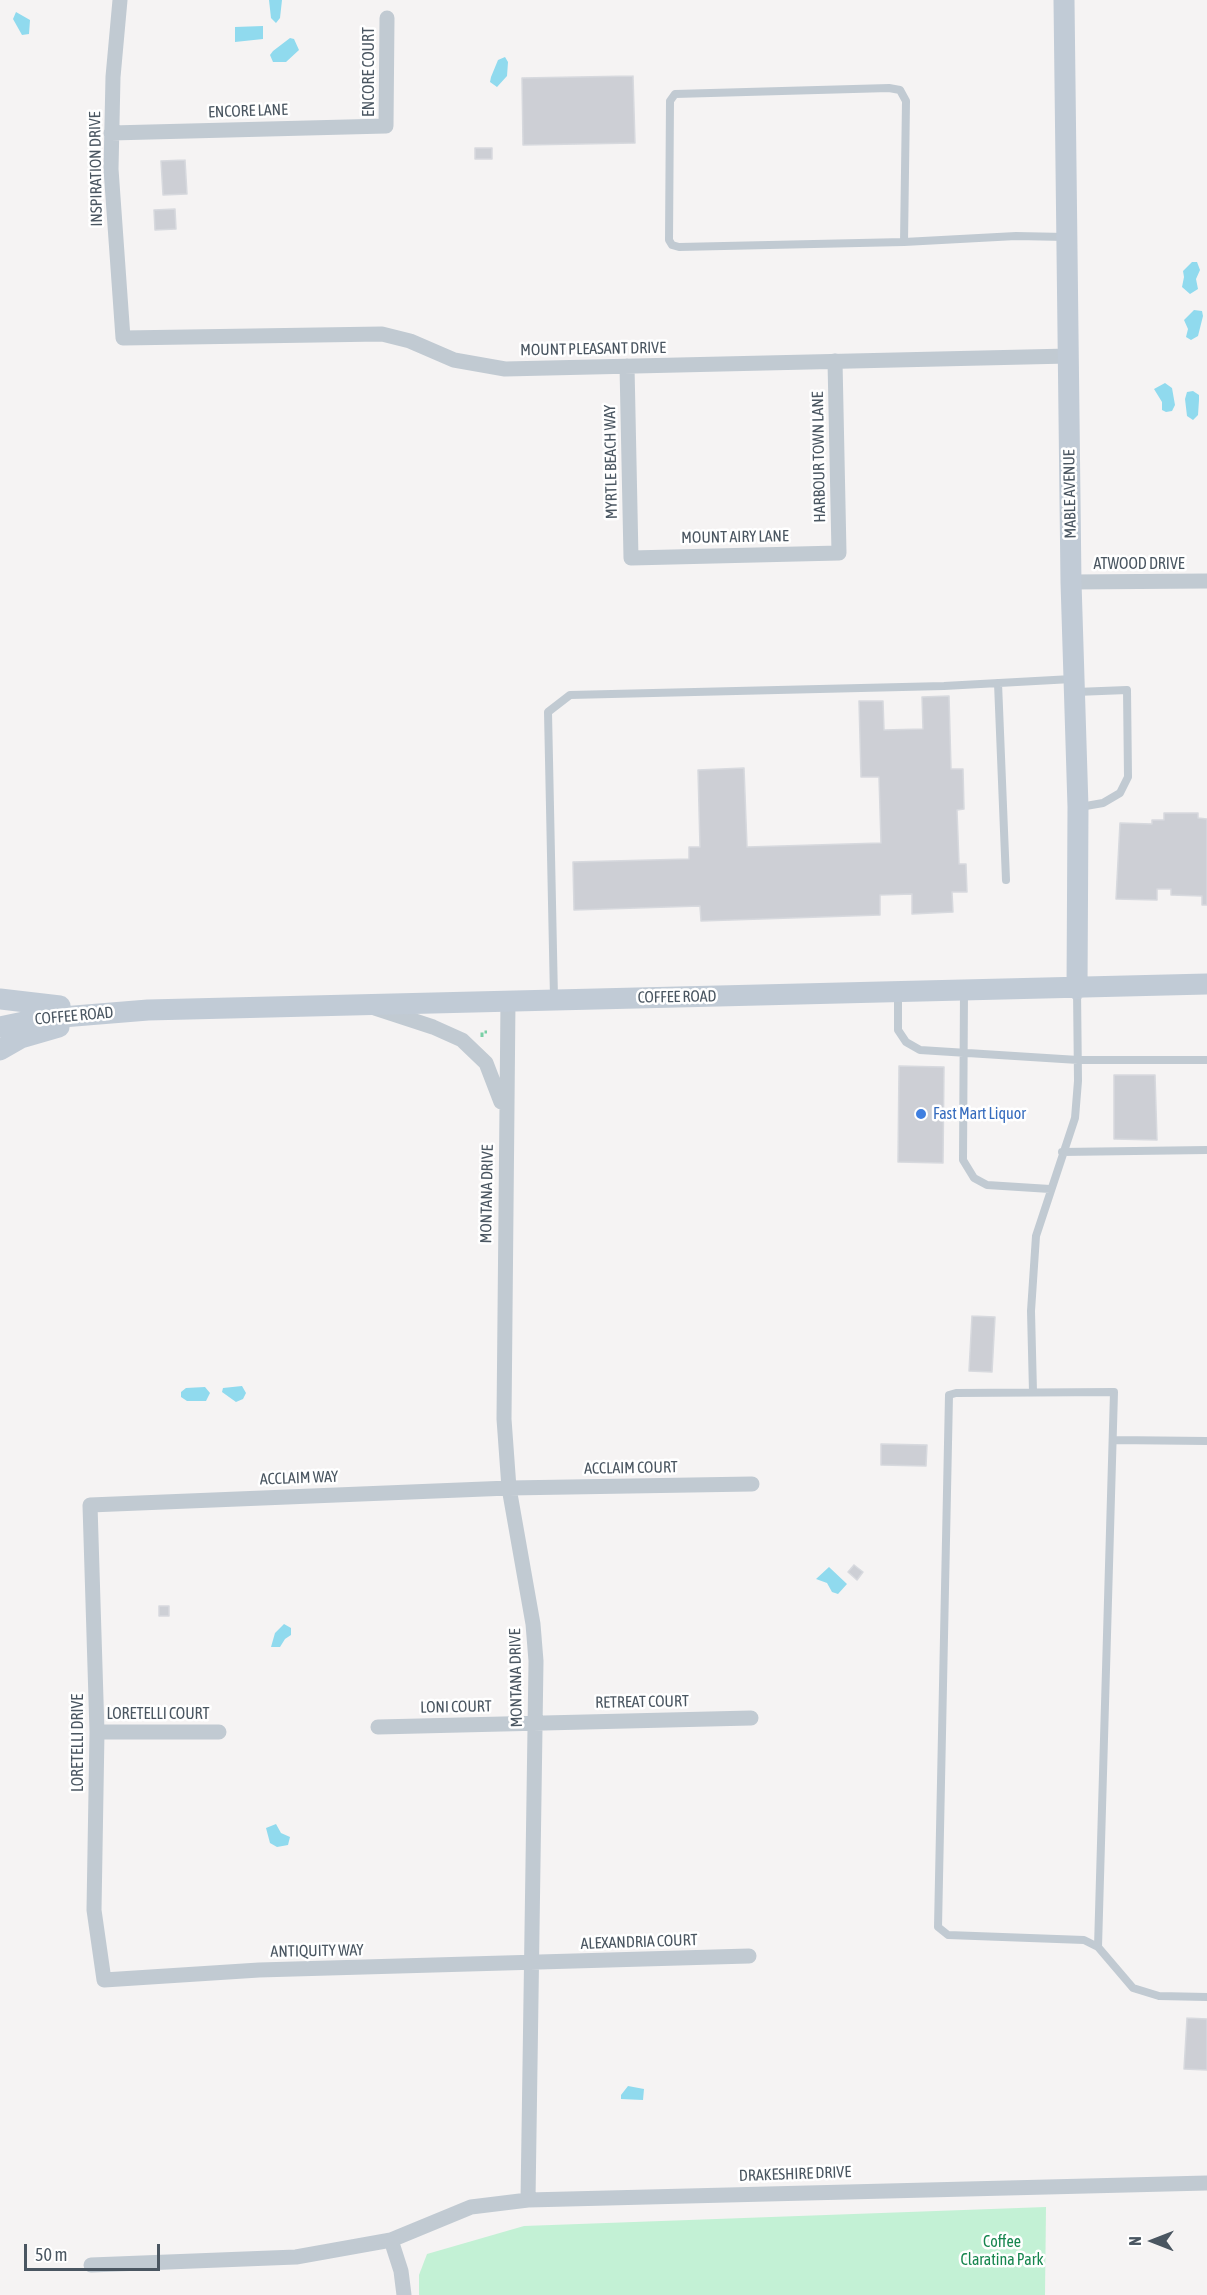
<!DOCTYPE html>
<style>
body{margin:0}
#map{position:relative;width:1207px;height:2295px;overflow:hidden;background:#f5f3f3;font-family:"Asap Condensed",sans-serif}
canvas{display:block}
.north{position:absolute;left:1123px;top:2211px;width:60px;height:60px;-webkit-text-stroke:4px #fff;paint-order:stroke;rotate:270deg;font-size:16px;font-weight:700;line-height:24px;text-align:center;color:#4a5661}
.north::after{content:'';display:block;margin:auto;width:21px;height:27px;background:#4a5661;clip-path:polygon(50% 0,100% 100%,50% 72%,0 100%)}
.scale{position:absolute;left:24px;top:2244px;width:136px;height:27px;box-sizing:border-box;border:3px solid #4a5661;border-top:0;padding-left:8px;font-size:18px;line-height:21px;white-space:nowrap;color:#4a5661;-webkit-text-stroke:4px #fff;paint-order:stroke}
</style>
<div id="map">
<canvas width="1207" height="2295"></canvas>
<div class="north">N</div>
<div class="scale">50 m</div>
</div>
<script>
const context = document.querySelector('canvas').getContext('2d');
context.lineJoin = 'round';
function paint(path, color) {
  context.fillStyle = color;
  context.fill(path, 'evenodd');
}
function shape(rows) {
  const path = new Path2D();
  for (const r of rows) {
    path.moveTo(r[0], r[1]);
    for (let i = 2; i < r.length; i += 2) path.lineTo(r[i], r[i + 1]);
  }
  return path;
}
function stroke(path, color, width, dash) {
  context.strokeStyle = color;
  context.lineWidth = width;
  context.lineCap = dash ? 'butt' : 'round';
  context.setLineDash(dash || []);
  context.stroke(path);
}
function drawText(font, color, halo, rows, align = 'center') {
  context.font = font + ' "Asap Condensed",sans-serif';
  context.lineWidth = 5;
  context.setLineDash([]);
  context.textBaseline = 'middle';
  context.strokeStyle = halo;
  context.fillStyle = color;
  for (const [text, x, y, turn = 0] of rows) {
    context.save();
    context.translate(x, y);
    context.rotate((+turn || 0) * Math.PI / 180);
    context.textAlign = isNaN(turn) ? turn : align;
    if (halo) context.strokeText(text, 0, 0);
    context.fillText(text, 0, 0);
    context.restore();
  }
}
paint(shape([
 [1046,2207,1045,2295,419,2295,419,2275,427,2254,524,2226]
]), '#c3f1d5');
paint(shape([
 [269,0,282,0,280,18,276,23,271,18],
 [16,12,30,20,29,34,22,35,13,19],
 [263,26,263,39,235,42,235,27],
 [290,38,294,39,299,50,286,62,273,62,270,55,273,51],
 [505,57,508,62,507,76,497,87,490,82,491,77,498,60],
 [1192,262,1197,262,1200,270,1196,279,1198,289,1190,294,1182,287,1184,277,1183,271],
 [1194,310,1202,311,1203,316,1198,336,1191,340,1186,337,1188,329,1184,320],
 [1165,383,1172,388,1175,405,1172,411,1166,412,1162,410,1162,402,1154,389],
 [1193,391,1199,395,1199,400,1198,415,1193,420,1187,416,1185,399,1187,392],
 [242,1386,246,1393,243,1399,236,1402,222,1392,223,1388],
 [205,1387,210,1393,206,1401,187,1401,181,1397,181,1392,186,1388],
 [829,1567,847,1584,838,1594,832,1592,827,1583,816,1579],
 [284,1624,291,1628,291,1635,285,1639,280,1647,271,1647,275,1633],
 [276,1824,281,1833,290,1837,288,1845,277,1847,270,1843,266,1828],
 [628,2086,644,2089,643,2100,621,2099,621,2095]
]), '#90daee');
const building = shape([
 [633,76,635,143,523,145,522,78,633,76],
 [475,148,492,148,492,159,475,159,475,148],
 [185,160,187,194,163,195,161,161,185,160],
 [175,209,176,229,155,230,154,210,175,209],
 [949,696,951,769,963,769,964,809,957,810,959,864,966,864,967,892,952,892,953,912,912,914,912,894,880,895,880,915,701,921,700,906,574,910,573,862,689,859,689,847,700,847,698,770,744,768,747,847,881,843,879,777,861,777,859,701,883,701,884,730,923,729,922,697,949,696],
 [1164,813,1198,813,1198,818,1207,819,1207,905,1202,905,1202,896,1171,895,1171,889,1157,889,1157,900,1116,899,1120,823,1152,824,1152,820,1164,820,1164,813],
 [899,1066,944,1067,943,1163,898,1162,899,1066],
 [1114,1075,1155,1075,1157,1140,1114,1139,1114,1075],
 [972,1316,995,1317,992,1372,969,1371,972,1316],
 [881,1444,927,1445,926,1466,881,1465,881,1444],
 [854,1565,863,1572,857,1580,848,1572,854,1565],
 [159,1606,169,1606,169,1616,159,1616,159,1606],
 [1187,2018,1207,2019,1207,2070,1184,2069,1187,2018]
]);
paint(building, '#cdcfd5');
stroke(building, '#d7d9de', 1.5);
stroke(shape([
 [482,1037,482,1032,487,1032]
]), '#7ad0a6', 3, [4.5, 3]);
stroke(shape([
 [904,242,906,101,900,90,889,88,675,94,670,101,669,240,672,245,679,247,904,242,1016,236,1066,237],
 [998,683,1006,880],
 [1076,692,1127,690,1128,777,1120,793,1103,803,1080,807],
 [964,991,963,1160,974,1178,987,1185,1050,1189],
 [898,992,898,1030,906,1042,920,1050,1078,1060,1207,1060],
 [554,998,548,712,570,695,944,686,1072,679],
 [1062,1152,1207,1150],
 [1033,1392,1031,1311,1036,1236,1075,1118,1078,1081,1077,990],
 [1113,1440,1207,1441],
 [1098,1947,1114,1392,956,1393,949,1395,938,1927,948,1935,1084,1940,1098,1947,1133,1988,1159,1996,1207,1997]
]), '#c1cad2', 8);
stroke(shape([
 [120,0,113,77,111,169,123,338,382,334,410,341,454,360,505,369,1069,356],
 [111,133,386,126,387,18],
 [627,366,631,558,839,553,835,361],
 [1071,582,1207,581],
 [508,1001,504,1419,509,1488,533,1624,536,1661,528,2200],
 [375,1008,433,1027,462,1040,486,1063,501,1102],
 [378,1727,751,1718],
 [97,1732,219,1732],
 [749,1956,259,1970,104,1980,94,1910,97,1732,90,1505,509,1488,752,1484],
 [391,2240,401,2271,404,2295],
 [91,2265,296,2257,391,2240,471,2207,528,2200,1207,2183]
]), '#c1cad2', 15);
stroke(shape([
 [1064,0,1071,582,1078,807,1077,989],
 [0,999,60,1006],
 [0,1027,38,1019,148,1010,1207,984],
 [0,1050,21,1038,59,1027]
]), '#c1cbd6', 21);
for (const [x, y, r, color] of [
 [921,1114,6,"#3f7fe0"]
]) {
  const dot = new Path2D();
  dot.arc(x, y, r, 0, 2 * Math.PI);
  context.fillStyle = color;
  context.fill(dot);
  stroke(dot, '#fff', 2);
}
drawText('16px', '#4a5661', '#fff', [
 ["ENCORE COURT",369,72,-90],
 ["ENCORE LANE",248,111,-2],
 ["INSPIRATION DRIVE",96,169,-91],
 ["MOUNT PLEASANT DRIVE",593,349,-1],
 ["HARBOUR TOWN LANE",819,457,-91],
 ["MYRTLE BEACH WAY",611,462,-91],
 ["MABLE AVENUE",1070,494,-91],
 ["MOUNT AIRY LANE",735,537,-1],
 ["ATWOOD DRIVE",1139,564],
 ["COFFEE ROAD",677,997,-1],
 ["COFFEE ROAD",74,1016,-5],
 ["MONTANA DRIVE",487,1194,-89],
 ["ACCLAIM COURT",631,1468,-1],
 ["ACCLAIM WAY",299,1478,-2],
 ["MONTANA DRIVE",516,1678,-91],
 ["RETREAT COURT",642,1702,-1],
 ["LONI COURT",456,1707,-1],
 ["LORETELLI COURT",158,1714],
 ["LORETELLI DRIVE",78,1743,-90],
 ["ALEXANDRIA COURT",639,1942,-2],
 ["ANTIQUITY WAY",317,1951,-1],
 ["DRAKESHIRE DRIVE",795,2174,-2]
]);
drawText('16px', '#366cbe', '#fff', [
 ["Fast Mart Liquor",933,1114]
], 'left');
drawText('16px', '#17864f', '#fff', [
 ["Coffee",1002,2242],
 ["Claratina Park",1002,2260]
]);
</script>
